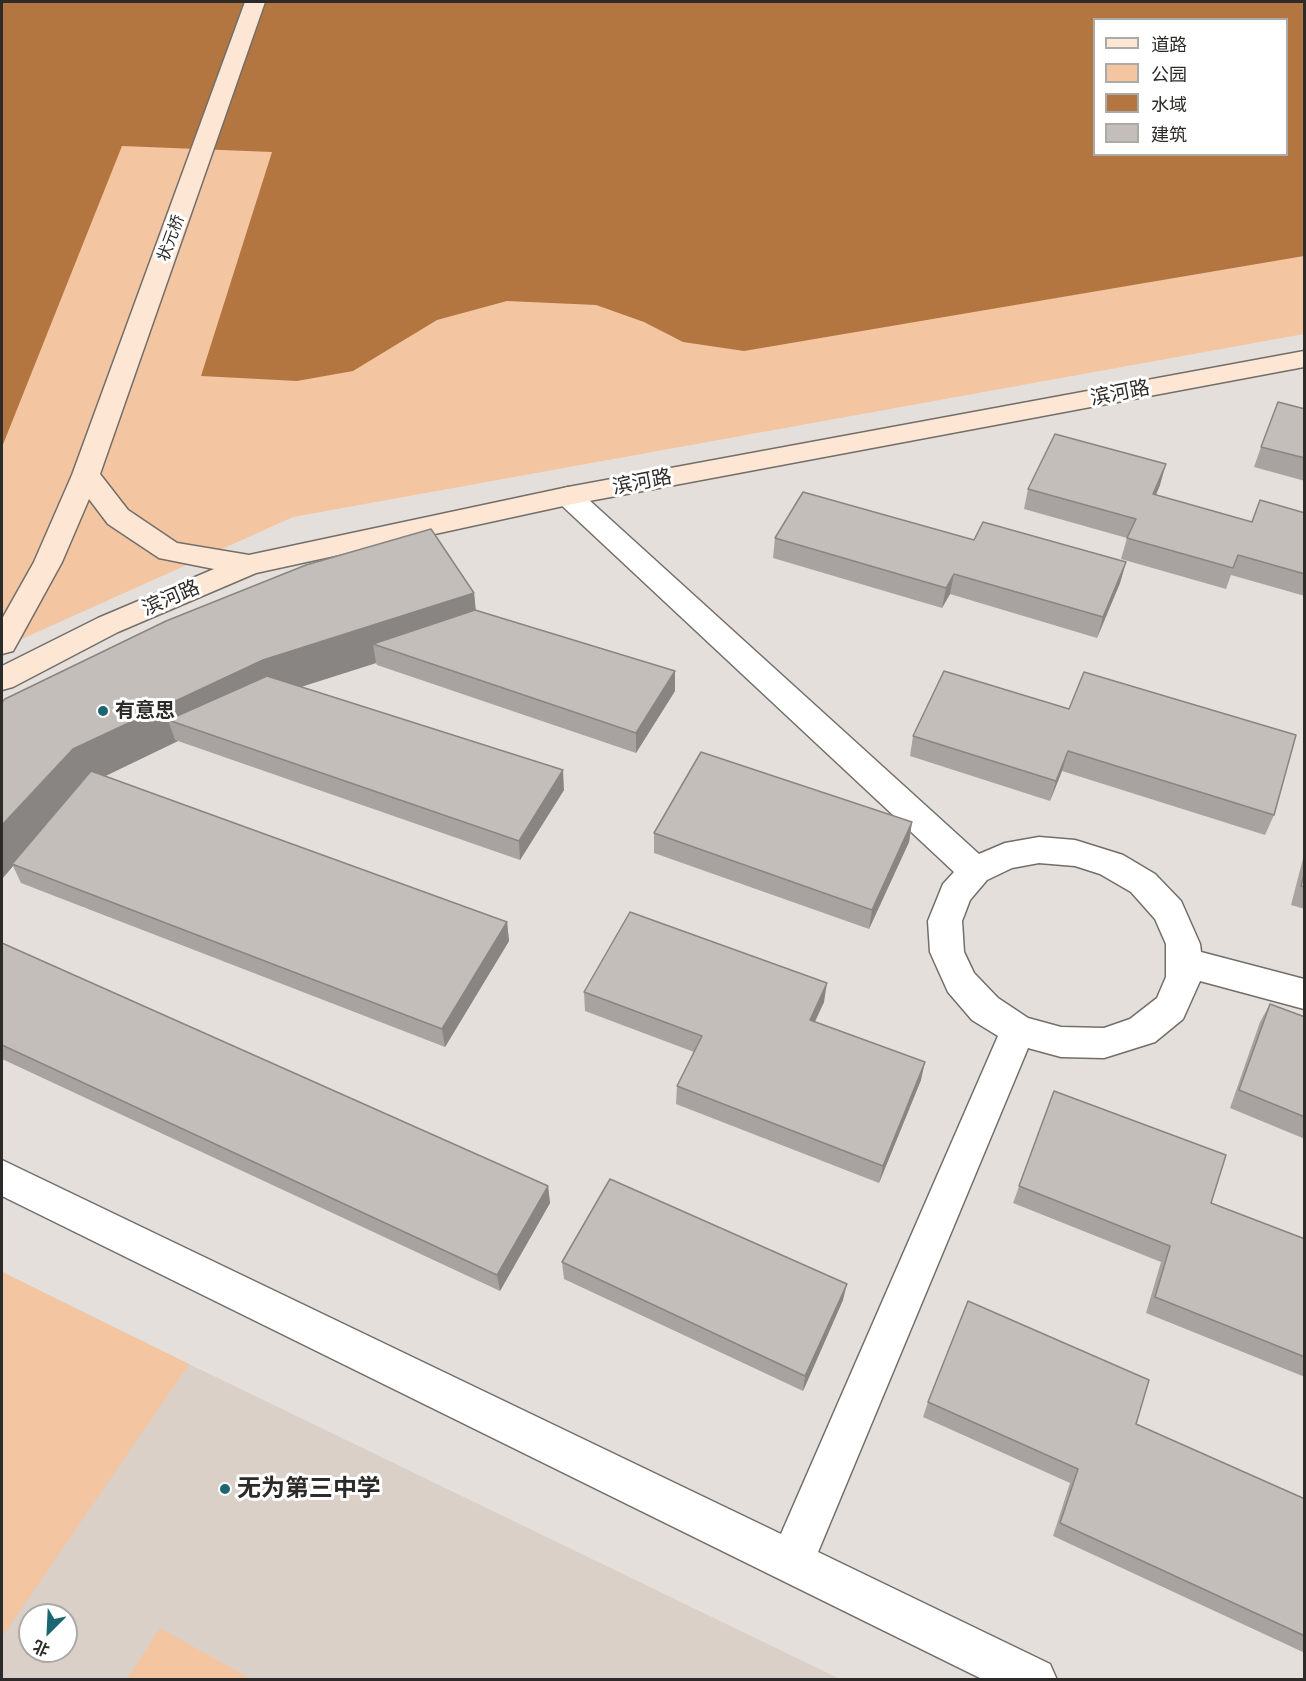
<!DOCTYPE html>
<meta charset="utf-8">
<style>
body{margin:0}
#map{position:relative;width:1306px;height:1681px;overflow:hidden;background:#e4dfdb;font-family:"Public Sans","Noto Sans SC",sans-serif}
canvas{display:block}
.frame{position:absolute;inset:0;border:3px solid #2d2b29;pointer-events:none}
.legend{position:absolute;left:1093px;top:18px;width:195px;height:138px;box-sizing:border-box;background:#fff;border:2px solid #abaaa9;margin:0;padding:8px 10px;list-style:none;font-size:18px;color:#2d2b29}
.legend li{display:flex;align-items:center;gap:12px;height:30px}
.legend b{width:30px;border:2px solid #abaaa9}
.north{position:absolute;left:18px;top:1603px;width:60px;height:60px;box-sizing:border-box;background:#fff;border:2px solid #abaaa9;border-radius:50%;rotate:204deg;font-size:16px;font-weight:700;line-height:24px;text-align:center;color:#2d2b29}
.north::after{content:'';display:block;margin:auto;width:21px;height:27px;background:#1b6671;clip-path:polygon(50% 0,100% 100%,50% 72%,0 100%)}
</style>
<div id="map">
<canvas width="1306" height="1681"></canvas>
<div class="frame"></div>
<ul class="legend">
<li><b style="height:8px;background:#fde6d3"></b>道路</li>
<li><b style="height:16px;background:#f3c5a1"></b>公园</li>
<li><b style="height:16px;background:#b47640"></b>水域</li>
<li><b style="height:16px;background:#c3beba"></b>建筑</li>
</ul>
<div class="north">北</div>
</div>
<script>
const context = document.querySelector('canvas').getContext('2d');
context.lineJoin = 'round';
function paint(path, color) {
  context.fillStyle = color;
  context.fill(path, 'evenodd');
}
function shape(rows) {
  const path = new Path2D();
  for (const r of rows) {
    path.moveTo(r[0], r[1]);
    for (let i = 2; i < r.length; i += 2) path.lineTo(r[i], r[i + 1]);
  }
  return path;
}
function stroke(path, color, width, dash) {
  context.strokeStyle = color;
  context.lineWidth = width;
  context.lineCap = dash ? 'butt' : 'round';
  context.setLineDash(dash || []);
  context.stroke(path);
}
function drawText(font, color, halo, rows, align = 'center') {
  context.font = font + ' "Public Sans","Noto Sans SC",sans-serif';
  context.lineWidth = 6;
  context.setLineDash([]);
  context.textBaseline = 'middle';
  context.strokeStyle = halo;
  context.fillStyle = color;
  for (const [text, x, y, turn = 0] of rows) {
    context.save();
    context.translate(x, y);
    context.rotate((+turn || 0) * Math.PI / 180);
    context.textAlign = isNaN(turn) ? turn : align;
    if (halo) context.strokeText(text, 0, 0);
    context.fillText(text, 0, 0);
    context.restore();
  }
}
paint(shape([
 [2,1272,189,1364,840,1679,2,1679],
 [30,1615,66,1615,66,1651,30,1651]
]), '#dbd0c7');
paint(shape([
 [2,2,1304,2,1304,334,293,517,2,648],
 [1094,20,1286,20,1286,154,1094,154],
 [2,1272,189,1364,2,1637],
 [160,1628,251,1679,127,1679]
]), '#f3c5a1');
paint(shape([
 [2,2,1304,2,1304,256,744,351,683,342,644,322,596,305,507,301,437,320,353,371,297,381,201,376,272,152,122,146,2,447],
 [1094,20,1286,20,1286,154,1094,154]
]), '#b47640');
const street = shape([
 [568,487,578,490,979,854,1005,843,1039,837,1075,840,1123,855,1155,874,1181,901,1200,944,1201,952,1304,979,1304,1009,1200,981,1183,1019,1155,1042,1104,1058,1061,1057,1028,1048,818,1552,1050,1664,1057,1680,984,1680,2,1196,2,1160,781,1534,998,1036,972,1020,948,992,930,952,928,921,943,884,954,872,558,502,554,496,558,490,568,487],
 [1039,863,1075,866,1100,874,1131,892,1155,919,1166,944,1166,977,1157,998,1130,1019,1104,1028,1061,1027,1028,1018,998,998,974,973,964,952,962,921,970,900,987,880,1012,868,1039,863]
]);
const secondary = shape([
 [245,2,265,2,100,474,128,510,177,543,249,555,568,487,1304,351,1304,367,568,505,256,573,118,632,13,687,2,690,2,666,98,618,214,569,159,558,108,524,89,499,62,562,17,644,13,651,2,654,2,619,34,562,72,475,245,2]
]);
stroke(street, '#726e6a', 3);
stroke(secondary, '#726e6a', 3);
paint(street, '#fff');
paint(secondary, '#fde6d3');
paint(shape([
 [1305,409,1305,481,1254,467,1261,447],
 [1160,485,1156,495,1252,522,1305,513,1305,596,1231,575,1226,589,1121,559,1127,538,1024,509,1028,489],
 [775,538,974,540,1126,562,1120,583,1097,638,950,594,942,608,773,558],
 [474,593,475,610,675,691,636,753,377,665,376,663,301,687,564,790,520,860,178,741,104,776,507,922,509,941,445,1047,21,883,13,866,2,879,2,702],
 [1069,709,1274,815,1265,835,1062,771,1050,801,910,756,913,736],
 [912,822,909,842,869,929,654,853,654,833],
 [1305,851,1305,909,1291,905],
 [2,943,548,1186,550,1203,500,1291,2,1059],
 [584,992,824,1002,815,1022,921,1080,879,1183,676,1104,677,1086,694,1052,585,1011],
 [1270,1004,1305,1017,1305,1139,1230,1108,1260,1022],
 [1054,1091,1211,1203,1305,1239,1305,1377,1146,1313,1161,1262,1013,1203],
 [562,1262,843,1300,803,1391,564,1279],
 [928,1402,1136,1424,1305,1499,1305,1653,1053,1536,1070,1483,923,1417]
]), '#a8a3a0');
paint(shape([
 [1166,464,1160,485,1147,515,1153,494],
 [1126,562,1120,583,1097,638,1103,617],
 [954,574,950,594,942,608,946,588],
 [474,593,478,630,373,644,376,663,272,696,168,720,175,740,178,741,87,785,12,864,13,866,2,879,2,825,73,749,263,660],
 [675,671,675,691,636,753,636,733],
 [1068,751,1062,771,1050,801,1056,781],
 [563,770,564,790,520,860,519,841],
 [912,822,909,842,869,929,872,910],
 [507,922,509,941,445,1047,442,1029],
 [827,983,824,1002,807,1038,810,1020],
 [925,1062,921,1080,879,1183,883,1166],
 [548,1186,550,1203,500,1291,497,1275],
 [847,1284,843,1300,803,1391,805,1376]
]), '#888582');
const building = shape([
 [1278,402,1305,409,1305,458,1261,447,1278,402],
 [1055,434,1166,464,1153,494,1252,522,1260,500,1305,513,1305,574,1238,555,1233,568,1127,538,1136,519,1028,489,1055,434],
 [803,492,974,540,983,522,1126,562,1103,617,954,574,946,588,775,538,803,492],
 [431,529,474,593,263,660,73,749,2,825,2,702,5,699,166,621,306,565,431,529],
 [475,610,675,671,636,733,373,644,475,610],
 [944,671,1069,709,1084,672,1296,735,1274,815,1068,751,1056,781,913,736,944,671],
 [267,676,563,770,519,841,168,720,267,676],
 [701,752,912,822,872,910,654,833,701,752],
 [91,771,507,922,442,1029,12,864,91,771],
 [1305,870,1305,887,1301,886,1305,870],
 [630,912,827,983,810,1020,925,1062,883,1166,677,1086,702,1036,584,992,630,912],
 [2,943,548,1186,497,1275,2,1045,2,943],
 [1270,1004,1305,1017,1305,1117,1239,1090,1270,1004],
 [1054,1091,1226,1155,1211,1203,1305,1239,1305,1357,1155,1297,1170,1246,1019,1186,1054,1091],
 [610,1179,847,1284,805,1376,562,1262,610,1179],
 [968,1301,1149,1380,1136,1424,1305,1499,1305,1636,1060,1523,1078,1469,928,1402,968,1301]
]);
paint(building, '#c3beba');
stroke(building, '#888582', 1.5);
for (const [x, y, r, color] of [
 [103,711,6,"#1b6671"],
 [225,1489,6,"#1b6671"]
]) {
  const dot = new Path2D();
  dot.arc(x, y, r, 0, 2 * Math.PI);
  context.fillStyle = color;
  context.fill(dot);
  stroke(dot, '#fff', 2);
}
drawText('16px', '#2d2b29', '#fff', [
 ["状元桥",171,238,-70]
]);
drawText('20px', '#2d2b29', '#fff', [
 ["滨河路",1120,393,-11],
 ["滨河路",642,482,-11],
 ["滨河路",171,598,-23]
]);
drawText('bold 20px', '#2d2b29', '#fff', [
 ["有意思",115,711]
], 'left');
drawText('bold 24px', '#2d2b29', '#fff', [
 ["无为第三中学",237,1489]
], 'left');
</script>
